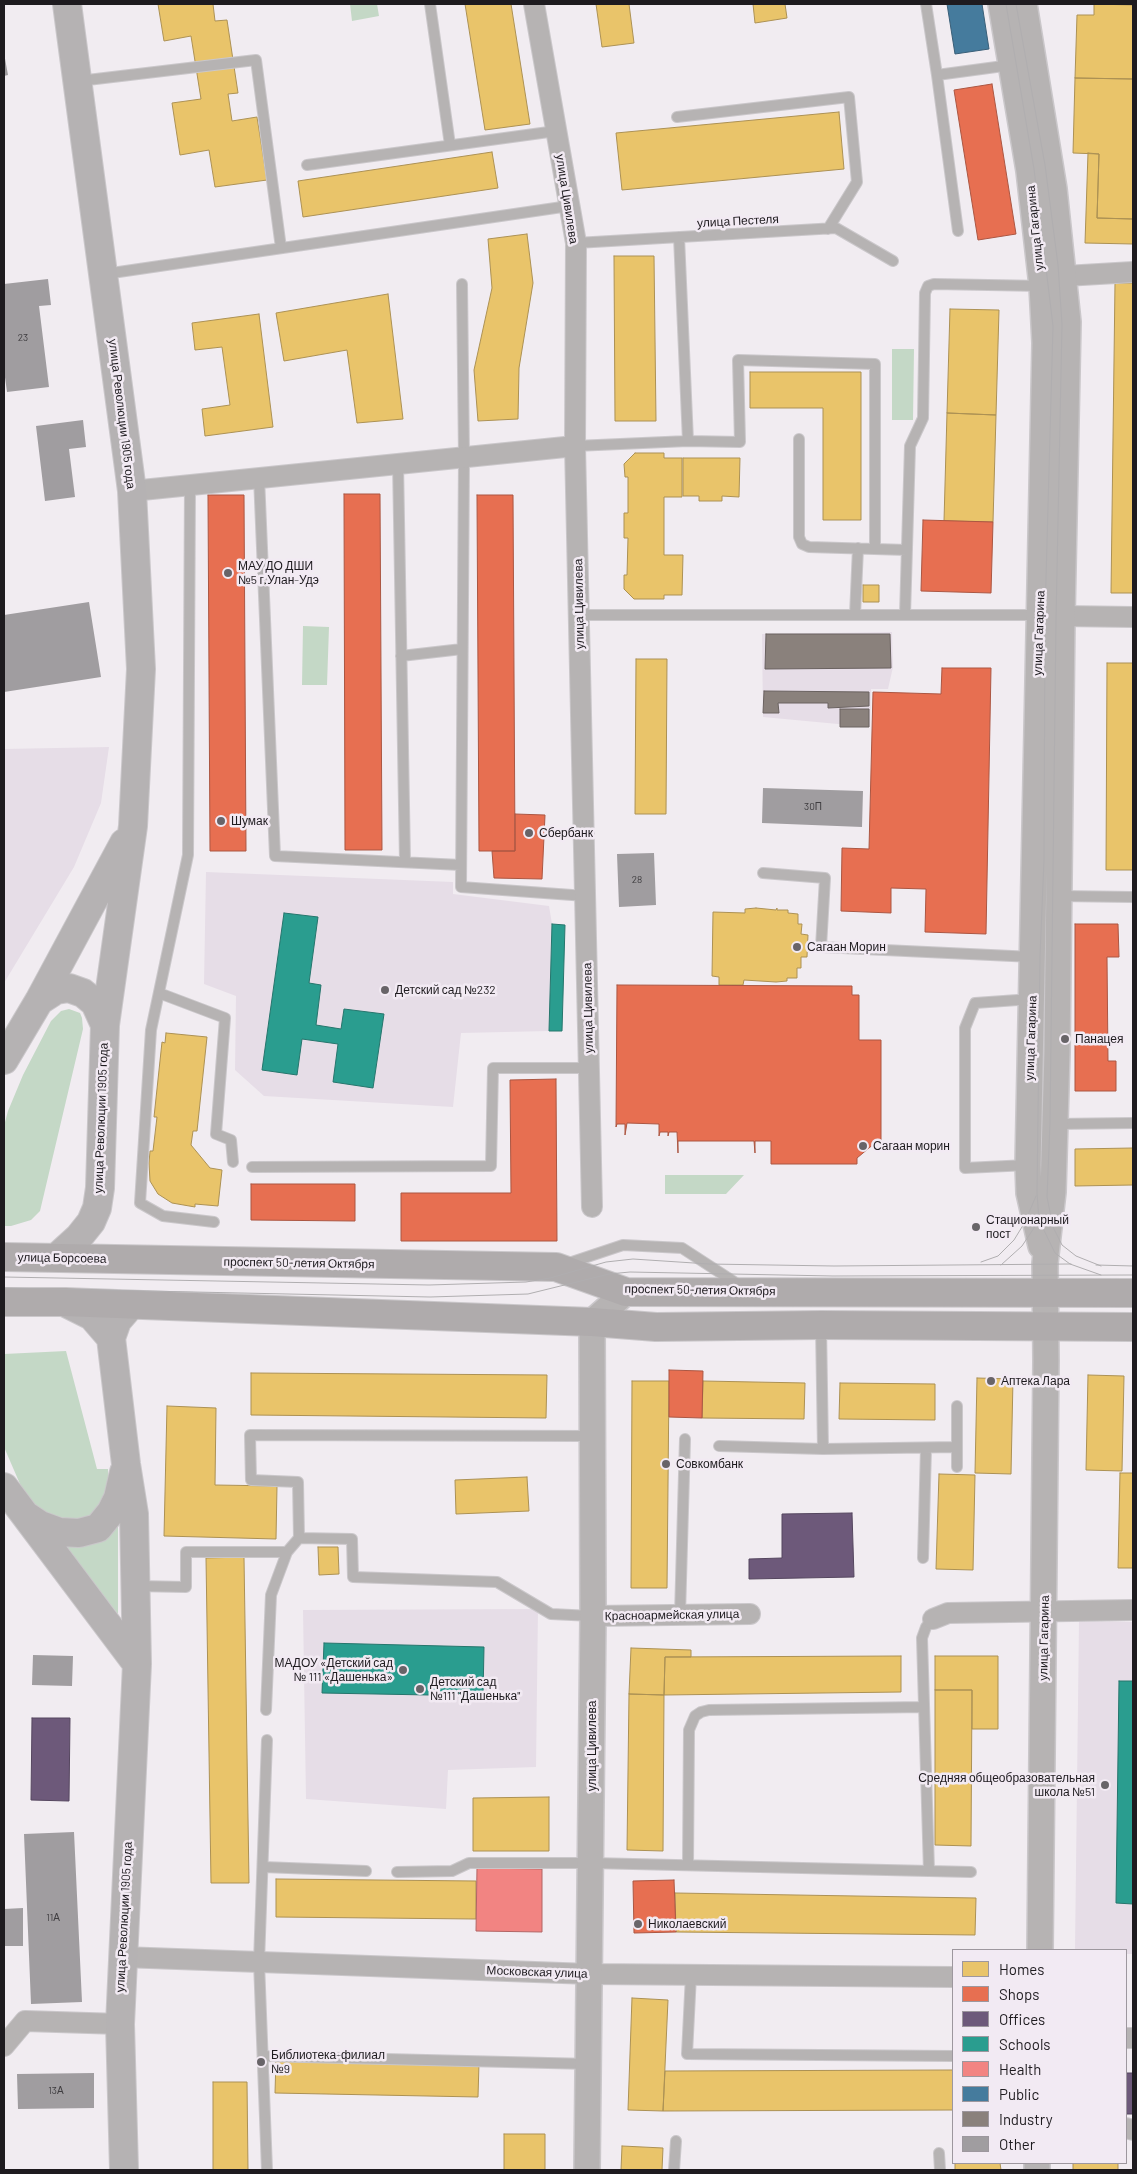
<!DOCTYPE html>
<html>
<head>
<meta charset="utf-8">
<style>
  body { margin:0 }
  #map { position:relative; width:1137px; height:2174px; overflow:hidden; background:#f1ecf1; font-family:Barlow,sans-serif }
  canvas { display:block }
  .frame { position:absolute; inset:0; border:5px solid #1e1b1f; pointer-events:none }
  .legend { position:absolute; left:952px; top:1949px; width:175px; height:215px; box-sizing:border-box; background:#f2eaf3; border:1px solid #9d979e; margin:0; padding:6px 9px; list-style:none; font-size:15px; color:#1e1b1f }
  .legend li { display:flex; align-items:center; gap:10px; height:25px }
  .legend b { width:25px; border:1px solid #9d979e }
</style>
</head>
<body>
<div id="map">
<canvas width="1137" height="2174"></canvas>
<div class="frame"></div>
<ul class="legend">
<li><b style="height:14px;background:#e9c46a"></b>Homes</li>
<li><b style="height:14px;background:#e76f51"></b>Shops</li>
<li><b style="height:14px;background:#6d597a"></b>Offices</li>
<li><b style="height:14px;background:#2a9d8f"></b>Schools</li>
<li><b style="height:14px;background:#f28482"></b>Health</li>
<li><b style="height:14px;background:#457b9d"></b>Public</li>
<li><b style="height:14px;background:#8a817c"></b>Industry</li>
<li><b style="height:14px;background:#a09da0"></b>Other</li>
</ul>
</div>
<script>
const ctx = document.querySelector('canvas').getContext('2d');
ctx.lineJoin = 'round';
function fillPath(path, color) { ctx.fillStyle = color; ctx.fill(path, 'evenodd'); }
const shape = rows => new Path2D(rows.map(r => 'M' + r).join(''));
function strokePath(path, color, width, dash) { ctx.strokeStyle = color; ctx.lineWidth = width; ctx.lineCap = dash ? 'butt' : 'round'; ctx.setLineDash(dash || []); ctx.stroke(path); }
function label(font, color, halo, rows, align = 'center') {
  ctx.font = font + ' Barlow,sans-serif'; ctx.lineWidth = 5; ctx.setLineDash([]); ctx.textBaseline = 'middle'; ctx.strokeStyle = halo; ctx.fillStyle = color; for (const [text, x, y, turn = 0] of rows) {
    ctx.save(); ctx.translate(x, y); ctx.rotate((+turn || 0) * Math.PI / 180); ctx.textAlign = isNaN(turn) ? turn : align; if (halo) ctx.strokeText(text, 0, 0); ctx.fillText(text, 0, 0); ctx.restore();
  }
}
const built = shape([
  [892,632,893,667,888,689,871,689,870,727,763,717,762,634],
  [109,747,101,803,74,867,4,983,4,749],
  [206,872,453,882,453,894,549,906,552,924,549,1031,461,1033,453,1107,264,1096,235,1070,236,996,204,984],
  [538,1609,536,1767,448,1770,446,1809,306,1799,303,1610],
  [1079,1621,1133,1622,1133,1954,1126,1954,1126,1950,1075,1949]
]);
const green = shape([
  [350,4,377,4,379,16,352,21],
  [892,349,914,349,913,420,892,420],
  [303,626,329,627,327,685,302,685],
  [69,1009,80,1013,82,1018,83,1029,40,1211,31,1220,11,1226,4,1226,4,1126,8,1111,23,1075,51,1021,61,1011],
  [665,1175,744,1175,726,1194,665,1194],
  [66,1351,97,1469,108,1469,109,1491,94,1519,78,1524,45,1515,31,1502,20,1484,4,1447,4,1354],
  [118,1526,118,1614,59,1540,104,1538]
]);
const homes = shape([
  [158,4,213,4,215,21,227,20,238,93,228,94,232,121,257,117,267,180,215,187,209,150,180,155,172,103,201,99,191,36,164,41,158,4],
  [465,4,511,4,530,124,485,130,465,4],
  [596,4,629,4,634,43,602,47,596,4],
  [753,4,785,4,787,18,755,23,753,4],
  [1094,4,1133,5,1133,79,1075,78,1077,15,1094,15,1094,4],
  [1075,78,1133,79,1133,219,1097,218,1099,154,1073,153,1075,78],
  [839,112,844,169,622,190,616,133,839,112],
  [492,152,498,188,303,217,298,181,492,152],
  [1088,153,1099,154,1097,218,1133,219,1133,244,1085,243,1088,153],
  [527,234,533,283,519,368,518,419,478,421,474,370,492,288,488,239,527,234],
  [614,256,654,256,656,421,615,421,614,256],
  [1115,283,1133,283,1133,593,1111,593,1115,283],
  [388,294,403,419,357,423,347,350,284,361,276,313,388,294],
  [950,309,999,310,996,415,947,413,950,309],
  [259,314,273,427,205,436,202,409,230,405,222,347,195,350,192,323,259,314],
  [750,372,861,372,861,520,823,520,823,408,750,408,750,372],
  [947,413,996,415,993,522,944,521,947,413],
  [635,453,664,453,664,458,682,458,682,497,664,497,664,555,683,555,682,595,664,595,664,599,634,599,624,589,624,575,627,575,628,538,624,538,624,513,628,513,628,477,625,477,624,464,635,453],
  [683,458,740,458,739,497,722,496,722,501,699,501,699,496,683,496,683,458],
  [863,585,879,585,879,602,863,602,863,585],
  [636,659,667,659,666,814,635,814,636,659],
  [1107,663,1133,663,1133,870,1106,870,1107,663],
  [756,908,776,910,777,908,777,910,788,910,788,913,798,914,798,924,802,924,801,934,808,935,807,957,801,957,801,968,797,968,797,978,787,978,787,981,776,982,744,980,743,985,719,985,719,977,712,976,713,912,745,913,745,909,756,908],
  [166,1033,207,1037,197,1131,193,1131,191,1145,210,1168,222,1170,218,1206,195,1204,195,1207,172,1203,158,1194,150,1181,149,1163,150,1151,153,1151,157,1117,154,1117,162,1042,165,1043,166,1033],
  [1133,1148,1133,1185,1075,1186,1075,1149,1133,1148],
  [251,1373,547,1375,546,1418,251,1415,251,1373],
  [1088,1375,1124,1376,1122,1471,1086,1470,1088,1375],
  [977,1378,1013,1379,1011,1474,975,1473,977,1378],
  [632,1381,669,1381,667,1588,631,1588,632,1381],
  [703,1381,805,1383,804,1419,702,1418,703,1381],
  [840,1383,935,1384,935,1420,839,1419,840,1383],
  [167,1406,216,1408,215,1485,277,1486,276,1539,164,1536,167,1406],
  [1120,1473,1133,1473,1133,1568,1118,1568,1120,1473],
  [939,1474,975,1475,973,1570,936,1569,939,1474],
  [527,1477,529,1511,456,1514,455,1480,527,1477],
  [318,1547,338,1547,339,1574,319,1575,318,1547],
  [244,1557,249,1883,211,1883,206,1558,244,1557],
  [631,1648,691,1650,691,1657,665,1657,664,1695,629,1694,631,1648],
  [901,1656,901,1692,664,1695,665,1657,901,1656],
  [935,1656,998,1656,998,1729,972,1729,972,1690,935,1690,935,1656],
  [935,1690,972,1690,971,1846,935,1845,935,1690],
  [629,1694,664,1695,663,1851,627,1850,629,1694],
  [549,1797,549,1851,473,1851,473,1798,549,1797],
  [276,1879,476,1881,476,1919,276,1917,276,1879],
  [675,1893,976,1898,975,1935,676,1932,675,1893],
  [632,1998,668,2000,663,2111,628,2110,632,1998],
  [276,2059,479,2063,478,2097,275,2093,276,2059],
  [953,2070,953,2110,663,2111,665,2071,953,2070],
  [213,2082,247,2082,248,2170,213,2170,213,2082],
  [504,2134,545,2134,545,2170,504,2170,504,2134],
  [622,2146,663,2148,662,2170,621,2170,622,2146],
  [955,2163,1000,2163,1001,2170,955,2170,955,2163],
  [1073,2163,1118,2163,1118,2170,1073,2170,1073,2163]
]);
const shops = shape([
  [992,84,1016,234,978,240,954,90,992,84],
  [344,494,380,494,382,850,345,850,344,494],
  [208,495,244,495,246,851,210,851,208,495],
  [477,495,513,495,515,851,479,851,477,495],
  [923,520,993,522,991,593,921,591,923,520],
  [942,668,991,668,986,934,925,932,926,889,891,888,891,913,841,911,842,848,869,849,873,692,941,694,942,668],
  [515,814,545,815,542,879,494,878,492,851,515,851,515,814],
  [1075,924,1118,924,1119,957,1107,957,1108,1061,1116,1061,1116,1091,1075,1091,1075,924],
  [617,985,852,986,852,995,859,995,859,1040,881,1040,881,1143,875,1143,857,1158,857,1164,771,1164,771,1141,755,1141,755,1153,754,1141,678,1141,678,1153,677,1132,669,1132,668,1136,668,1132,660,1132,659,1136,659,1124,627,1123,625,1135,625,1124,617,1124,616,1127,617,985],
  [556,1079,557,1241,401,1241,401,1193,511,1193,510,1080,556,1079],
  [251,1184,355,1184,355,1221,251,1220,251,1184],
  [669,1370,703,1371,702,1418,669,1417,669,1370],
  [674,1880,676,1932,634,1933,633,1881,674,1880]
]);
const offices = shape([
  [852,1513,854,1577,749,1579,749,1559,782,1558,782,1514,852,1513],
  [32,1718,70,1718,69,1801,31,1800,32,1718],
  [1126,2073,1133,2073,1133,2114,1126,2114,1126,2073]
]);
const schools = shape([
  [284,913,318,917,309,983,321,985,316,1025,341,1029,344,1009,384,1014,373,1088,333,1082,338,1044,302,1039,297,1075,262,1070,284,913],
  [552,924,565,925,562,1031,549,1031,552,924],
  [324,1643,484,1647,483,1696,322,1693,324,1643],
  [1119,1681,1133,1681,1133,1904,1116,1903,1119,1681]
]);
const health = shape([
  [477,1868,542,1869,542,1932,476,1931,477,1868]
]);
const public = shape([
  [947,4,982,4,989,49,955,54,947,4]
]);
const industry = shape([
  [766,634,890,634,891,668,765,669,766,634],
  [764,691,869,692,869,706,828,708,828,703,778,703,779,713,763,713,764,691],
  [840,709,869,709,869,727,840,727,840,709]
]);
const building = shape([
  [4,53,8,75,4,76],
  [48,279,51,305,39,306,49,387,7,392,4,370,4,284],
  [83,420,86,447,69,449,75,497,45,501,36,426],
  [89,602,101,677,4,692,4,615],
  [763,788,863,791,862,827,762,823],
  [654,853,656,905,619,907,617,854],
  [33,1655,73,1656,72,1686,32,1685],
  [74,1832,82,2002,31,2004,24,1834],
  [23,1908,23,1946,4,1946,4,1909],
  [94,2073,94,2108,18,2109,17,2074]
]);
const service = shape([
  [430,4,450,145],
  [926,4,937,75],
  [79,81,256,60,281,248],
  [677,117,849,97,857,182,828,229],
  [307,165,556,131],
  [958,231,937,75,1011,65],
  [679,237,688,441],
  [576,243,836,228,893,261],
  [105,274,569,206],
  [462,284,464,457,461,887,586,896],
  [799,439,799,537,802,544,809,547,907,550],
  [575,446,688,441,740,442,738,360,875,364,875,549],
  [398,463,405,862],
  [259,477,275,856,461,865],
  [190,484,188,855,151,1030,140,1203,163,1216,214,1222],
  [579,615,1041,615],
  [855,615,858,548],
  [905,615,910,446,923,418,925,293,928,286,934,284,1042,286],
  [401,656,462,649],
  [763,873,825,878,821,947,1033,957],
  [1059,896,1133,897],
  [159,993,225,1018,216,1134,231,1140,233,1162],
  [1055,1124,1133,1123],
  [1028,1165,965,1168,965,1028,975,1003,1032,999],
  [252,1167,491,1166,493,1068,589,1068],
  [566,1264,623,1245,682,1248,739,1285],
  [821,1326,823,1449],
  [719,1446,823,1449,957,1447],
  [957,1467,957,1406],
  [299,1538,352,1539,353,1577,497,1582,551,1614,592,1616],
  [287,1552,299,1538,298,1482,251,1480,250,1435,592,1436],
  [923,1558,926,1448],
  [136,1586,186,1587,186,1552,287,1552,271,1595,266,1710],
  [680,1615,685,1439],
  [688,1865,689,1730,695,1716,701,1712,709,1710,924,1707],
  [263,1867,366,1871],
  [929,1871,922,1638,926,1627,933,1619],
  [397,1872,452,1871,469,1863,591,1863,971,1872],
  [691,1975,687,2054,953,2056],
  [263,2056,589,2064],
  [939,2153,940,2170],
  [267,2170,259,1962,267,1740],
  [674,2170,676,2141]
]);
const minor = shape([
  [534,4,576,243,575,446,592,1207],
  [1065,276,1133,272],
  [132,491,575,446],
  [1062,616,1133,617],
  [593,1616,750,1614],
  [933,1619,948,1613,1133,1610],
  [122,1957,590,1974,953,1977],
  [1126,2038,1133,2038],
  [4,2046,25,2021,120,2024],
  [1126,2128,1133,2130]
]);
const tertiary = shape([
  [1001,4,1029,171,1042,286,1045,343,1028,1165,1029,1193,1041,1246],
  [1024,4,1054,189,1068,322,1062,616,1057,1052,1053,1192,1045,1263,1046,1361,1040,1950],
  [587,2170,593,1616,592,1322,626,1292],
  [1037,2170,1037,2163]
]);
const secondary = shape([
  [39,1001,56,990,69,988,83,993,95,1003,105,1025],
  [4,1060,39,1001,124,843],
  [57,1257,79,1237,91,1222,97,1208,100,1188,105,1025,133,826,141,669,132,491,67,4],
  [64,1302,92,1316,111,1338],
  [4,1487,137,1664],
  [28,1517,40,1525,59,1532,79,1533,98,1528,111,1512,118,1498,124,1472],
  [124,2170,120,2024,137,1664,134,1514,126,1464,111,1338,117,1321,130,1306]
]);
const primary = shape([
  [4,1257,556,1267,626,1292,1133,1293],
  [4,1302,64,1302,592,1322,656,1327,821,1325,1133,1327]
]);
const tram = shape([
  [1006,4,1034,169,1053,326,1045,615,1044,860,1040,956,1037,1193,1039,1220,1055,1253,1070,1264,1101,1275],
  [1016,4,1045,165,1058,265,1062,324,1056,620,1050,1123,1047,1197,1053,1227,1062,1245,1076,1256,1101,1266],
  [981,1262,998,1256,1014,1240,1025,1222,1036,1196],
  [1001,1265,1022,1246,1042,1216],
  [1096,1265,1133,1266],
  [4,1277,429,1285,526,1282,550,1278,606,1262,633,1259,709,1264,834,1266,1071,1264],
  [4,1288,430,1297,528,1294,609,1274,630,1272,833,1276,1133,1275]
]);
const markers = [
  [228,573,5,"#686468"],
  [221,821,5,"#686468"],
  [529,833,5,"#686468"],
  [797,947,5,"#686468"],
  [385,990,5,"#686468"],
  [1065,1039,5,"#686468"],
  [863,1146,5,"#686468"],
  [976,1227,5,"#686468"],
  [991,1381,5,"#686468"],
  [666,1464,5,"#686468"],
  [403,1670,5,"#686468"],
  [420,1689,5,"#686468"],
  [1105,1785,5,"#686468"],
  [638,1924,5,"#686468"],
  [261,2062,5,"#686468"]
];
const numberNames = [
  ["23",23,338],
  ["30П",813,807],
  ["28",637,880],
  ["11А",53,1918],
  ["13А",56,2091]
];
const streetNames = [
  ["улица Цивилева",567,199,81],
  ["улица Пестеля",738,221,-3],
  ["улица Гагарина",1035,228,-96],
  ["улица Революции 1905 года",122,414,83],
  ["улица Цивилева",579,604,-91],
  ["улица Гагарина",1039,633,-88],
  ["улица Цивилева",588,1008,-91],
  ["улица Гагарина",1031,1038,-88],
  ["улица Революции 1905 года",101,1118,-88],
  ["улица Борсоева",62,1258,1],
  ["проспект 50-летия Октября",299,1263,1],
  ["проспект 50-летия Октября",700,1290,1],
  ["Красноармейская улица",672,1615,-1],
  ["улица Гагарина",1044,1638,-89],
  ["улица Цивилева",592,1746,-90],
  ["улица Революции 1905 года",124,1917,-87],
  ["Московская улица",537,1972,2]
];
const poiNames = [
  ["МАУ ДО ДШИ",238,566],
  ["№5 г.Улан-Удэ",238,580],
  ["Шумак",231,821],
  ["Сбербанк",539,833],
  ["Сагаан Морин",807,947],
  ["Детский сад №232",395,990],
  ["Панацея",1075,1039],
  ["Сагаан морин",873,1146],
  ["Стационарный",986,1220],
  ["пост",986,1234],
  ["Аптека Лара",1001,1381],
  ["Совкомбанк",676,1464],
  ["МАДОУ «Детский сад",393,1663,"right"],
  ["№ 111 «Дашенька»",393,1677,"right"],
  ["Детский сад",430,1682],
  ["№111 \"Дашенька\"",430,1696],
  ["Средняя общеобразовательная",1095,1778,"right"],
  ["школа №51",1095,1792,"right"],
  ["Николаевский",648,1924],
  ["Библиотека-филиал",271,2055],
  ["№9",271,2069]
];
fillPath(built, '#e6dde7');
fillPath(green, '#c4d8c6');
fillPath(homes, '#e9c46a');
strokePath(homes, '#ac9154', 1);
fillPath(shops, '#e76f51');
strokePath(shops, '#ab5642', 1);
fillPath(offices, '#6d597a');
strokePath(offices, '#55465f', 1);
fillPath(schools, '#2a9d8f');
strokePath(schools, '#26766d', 1);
fillPath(health, '#f28482');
strokePath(health, '#b26464', 1);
fillPath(public, '#457b9d');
strokePath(public, '#395e77', 1);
fillPath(industry, '#8a817c');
strokePath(industry, '#6a6260', 1);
fillPath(building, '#a09da0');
strokePath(service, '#cac7ca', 12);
strokePath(minor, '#cac7ca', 22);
strokePath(tertiary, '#cac7ca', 28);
strokePath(secondary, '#cac7ca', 30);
strokePath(primary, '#cac7ca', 30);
strokePath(service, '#b6b3b3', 10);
strokePath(minor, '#b6b3b3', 20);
strokePath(tertiary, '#b6b3b3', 25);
strokePath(secondary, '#b5b2b3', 28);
strokePath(primary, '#afabac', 28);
strokePath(tram, '#b0aeb0', 1);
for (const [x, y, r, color] of markers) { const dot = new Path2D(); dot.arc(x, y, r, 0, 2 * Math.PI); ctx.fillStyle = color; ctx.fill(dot); strokePath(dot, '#f2eaf3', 2); }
label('10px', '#3e3c3f', null, numberNames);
label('12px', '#1e1b1f', '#f2eaf3', streetNames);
label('12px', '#1e1b1f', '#f2eaf3', poiNames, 'left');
</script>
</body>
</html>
